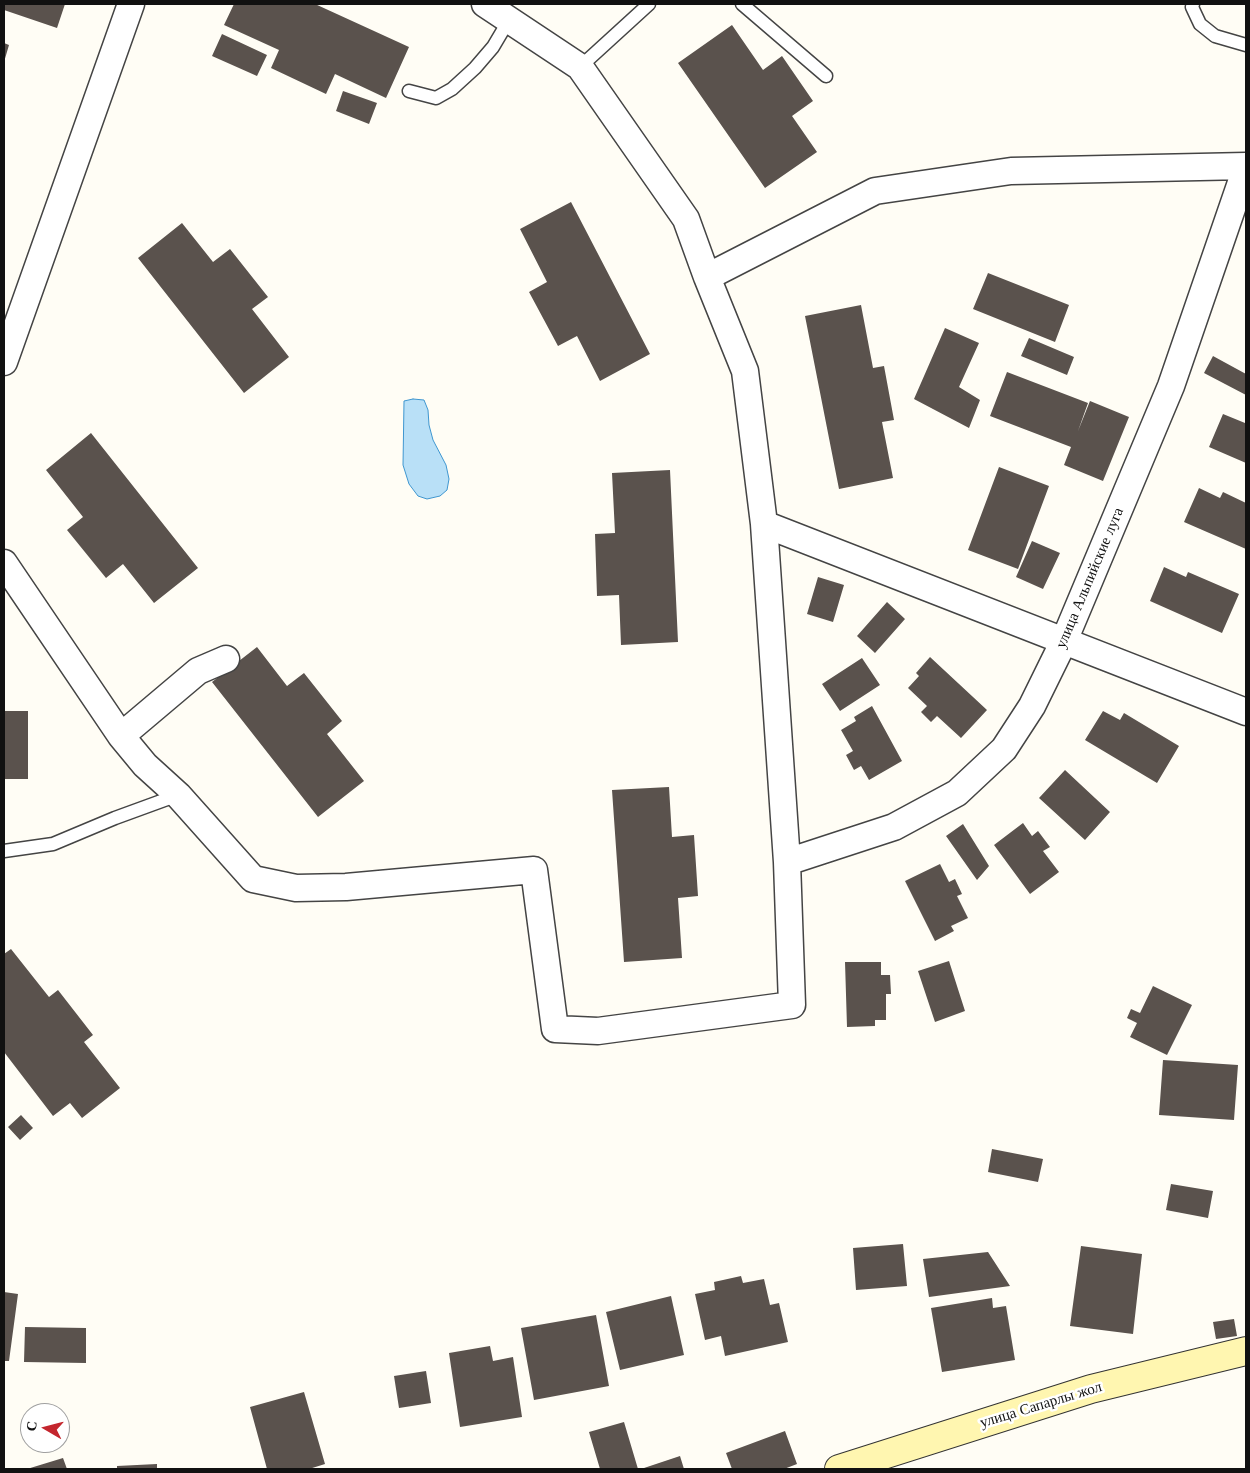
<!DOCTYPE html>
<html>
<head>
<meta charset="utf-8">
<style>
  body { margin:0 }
  #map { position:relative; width:1250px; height:1473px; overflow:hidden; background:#fffdf5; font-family:"Libre Baskerville",serif }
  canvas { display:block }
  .frame { position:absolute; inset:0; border:5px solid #111; pointer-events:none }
  .north { position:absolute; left:20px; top:1403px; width:50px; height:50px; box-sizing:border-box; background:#fff; border:1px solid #a0a0a0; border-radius:50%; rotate:278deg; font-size:14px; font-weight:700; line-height:20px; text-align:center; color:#111 }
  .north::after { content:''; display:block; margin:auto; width:18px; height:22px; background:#c4262e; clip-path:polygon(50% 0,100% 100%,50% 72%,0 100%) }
</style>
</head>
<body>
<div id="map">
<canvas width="1250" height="1473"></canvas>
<div class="frame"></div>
<div class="north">С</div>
</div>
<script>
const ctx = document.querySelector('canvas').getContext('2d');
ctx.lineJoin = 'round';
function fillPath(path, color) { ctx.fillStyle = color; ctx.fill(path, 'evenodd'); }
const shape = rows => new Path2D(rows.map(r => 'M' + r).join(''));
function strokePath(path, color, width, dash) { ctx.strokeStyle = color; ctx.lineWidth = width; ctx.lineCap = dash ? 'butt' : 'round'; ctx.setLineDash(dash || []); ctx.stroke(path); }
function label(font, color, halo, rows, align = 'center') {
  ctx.font = font + ' "Libre Baskerville",serif'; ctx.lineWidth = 5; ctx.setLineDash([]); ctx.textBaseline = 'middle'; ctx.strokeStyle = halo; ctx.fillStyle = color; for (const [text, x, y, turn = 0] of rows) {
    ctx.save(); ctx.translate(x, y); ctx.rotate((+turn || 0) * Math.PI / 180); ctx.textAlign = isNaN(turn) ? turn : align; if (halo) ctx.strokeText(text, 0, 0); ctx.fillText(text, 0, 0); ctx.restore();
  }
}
const water = shape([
  [413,399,424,400,428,410,429,425,433,440,446,465,449,479,447,490,440,496,427,499,418,496,409,484,403,465,404,401,413,399]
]);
const building = shape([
  [4,4,65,4,57,28,4,10],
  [234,4,315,4,409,47,386,98,335,74,326,94,271,68,279,50,224,25],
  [732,25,763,70,782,56,813,101,792,116,817,152,765,188,678,63],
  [222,34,267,55,257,76,212,56],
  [4,43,9,45,4,62],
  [343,91,377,103,369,124,336,111],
  [571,202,650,354,600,381,577,336,558,346,529,292,547,282,520,229],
  [182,223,213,262,230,249,268,297,252,309,289,357,244,393,138,258],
  [988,273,1069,305,1055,342,973,309],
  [861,305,873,368,884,366,894,420,882,422,893,478,839,489,805,316],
  [945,328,979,343,959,387,980,400,969,428,914,399],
  [1029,338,1074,357,1067,375,1021,356],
  [1213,356,1246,374,1246,395,1204,373],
  [1007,372,1088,403,1078,431,1090,401,1129,417,1103,481,1064,465,1071,447,990,416],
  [1223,414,1245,423,1246,419,1246,463,1209,447],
  [91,433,198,568,154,603,123,564,106,578,67,530,83,517,46,470],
  [999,467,1049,486,1018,569,968,550],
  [670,470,678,642,621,645,619,595,597,596,595,534,615,533,612,473],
  [1199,488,1220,498,1223,492,1246,503,1246,549,1184,522],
  [1032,541,1060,553,1043,589,1016,577],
  [1164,567,1186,577,1188,572,1239,594,1222,633,1150,601],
  [818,577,844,585,833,622,807,614],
  [887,602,905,619,875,653,857,636],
  [257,647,287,686,304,673,342,721,327,734,364,781,318,817,212,682],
  [930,657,987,710,961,738,937,716,931,722,921,712,927,706,908,688,919,676,916,673],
  [862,658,880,685,840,711,822,684],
  [872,706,902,761,869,780,861,766,854,770,846,755,853,751,841,730,856,721,854,717],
  [4,711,28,711,28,779,4,779],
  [1103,711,1120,720,1124,713,1179,746,1157,783,1085,740],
  [1065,770,1110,812,1085,840,1039,798],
  [669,787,672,837,694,835,698,896,678,898,682,958,624,962,612,790],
  [1023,823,1032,836,1038,831,1050,847,1043,851,1059,872,1030,894,994,845],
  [963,824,989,866,977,880,946,836],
  [940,864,949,882,955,879,962,894,957,896,968,918,951,926,954,931,935,941,905,881],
  [11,949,49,997,58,990,93,1035,84,1042,120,1088,82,1118,70,1103,53,1116,4,1052,4,954],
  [949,961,965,1011,935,1022,918,971],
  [845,962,881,962,881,975,890,975,891,994,886,994,886,1020,875,1020,875,1026,847,1027],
  [1153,986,1192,1005,1167,1055,1130,1037,1137,1023,1127,1018,1131,1009,1140,1013],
  [1163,1060,1238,1065,1234,1120,1159,1115],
  [21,1115,33,1128,20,1140,8,1127],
  [992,1149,1043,1159,1038,1182,988,1172],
  [1171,1184,1213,1191,1208,1218,1166,1210],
  [903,1244,907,1286,856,1290,853,1248],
  [1081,1246,1142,1254,1133,1334,1070,1326],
  [988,1252,1010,1286,929,1297,923,1259],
  [741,1276,743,1283,764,1279,770,1305,779,1303,788,1342,725,1356,721,1336,705,1340,695,1294,715,1290,714,1282],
  [4,1292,18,1294,9,1361,4,1361],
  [671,1296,684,1355,620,1370,606,1312],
  [992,1298,993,1308,1006,1306,1015,1360,942,1372,931,1308],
  [596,1315,609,1386,534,1400,521,1328],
  [1234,1319,1237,1336,1216,1339,1213,1322],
  [25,1327,86,1328,86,1363,24,1362],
  [490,1346,493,1361,513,1357,522,1417,460,1427,449,1353],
  [426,1371,431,1403,399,1408,394,1376],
  [304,1392,325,1464,309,1469,267,1469,250,1407],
  [624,1422,638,1469,600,1469,589,1432],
  [785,1431,797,1464,784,1469,732,1469,726,1453],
  [680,1456,684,1469,641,1469],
  [63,1458,67,1469,27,1469],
  [157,1464,157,1469,117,1469,117,1466]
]);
const lane = shape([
  [742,4,826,76],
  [1193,4,1192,7,1200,24,1215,36,1246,45],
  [580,67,649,4],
  [409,91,436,98,452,89,475,68,493,47,509,20],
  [4,851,53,844,115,818,178,795]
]);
const street = shape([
  [707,277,875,191,1011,171,1246,166],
  [4,362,131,4],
  [764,524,1246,712],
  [4,563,121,736],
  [226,659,198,671,121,736,145,765,178,795,253,879,296,888,346,887,534,870,555,1029,598,1031,792,1005,787,862,764,524,745,371,707,277,686,219,580,67,485,4],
  [787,862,894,827,957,793,1004,749,1032,706,1064,641,1171,386,1246,168]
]);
const secondary = shape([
  [839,1469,1091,1389,1246,1351]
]);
const streetNames = [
  ["улица Альпийские луга",1090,578,-67],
  ["улица Сапарлы жол",1041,1405,-17]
];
fillPath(water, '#b9e0f7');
strokePath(water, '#3f96cf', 1);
fillPath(building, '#5a524d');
strokePath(lane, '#444', 15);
strokePath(street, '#444', 29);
strokePath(secondary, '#333', 30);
strokePath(lane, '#fff', 12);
strokePath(street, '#fff', 26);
strokePath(secondary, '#fff6b0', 28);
label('15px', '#111', '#fff', streetNames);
</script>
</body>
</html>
